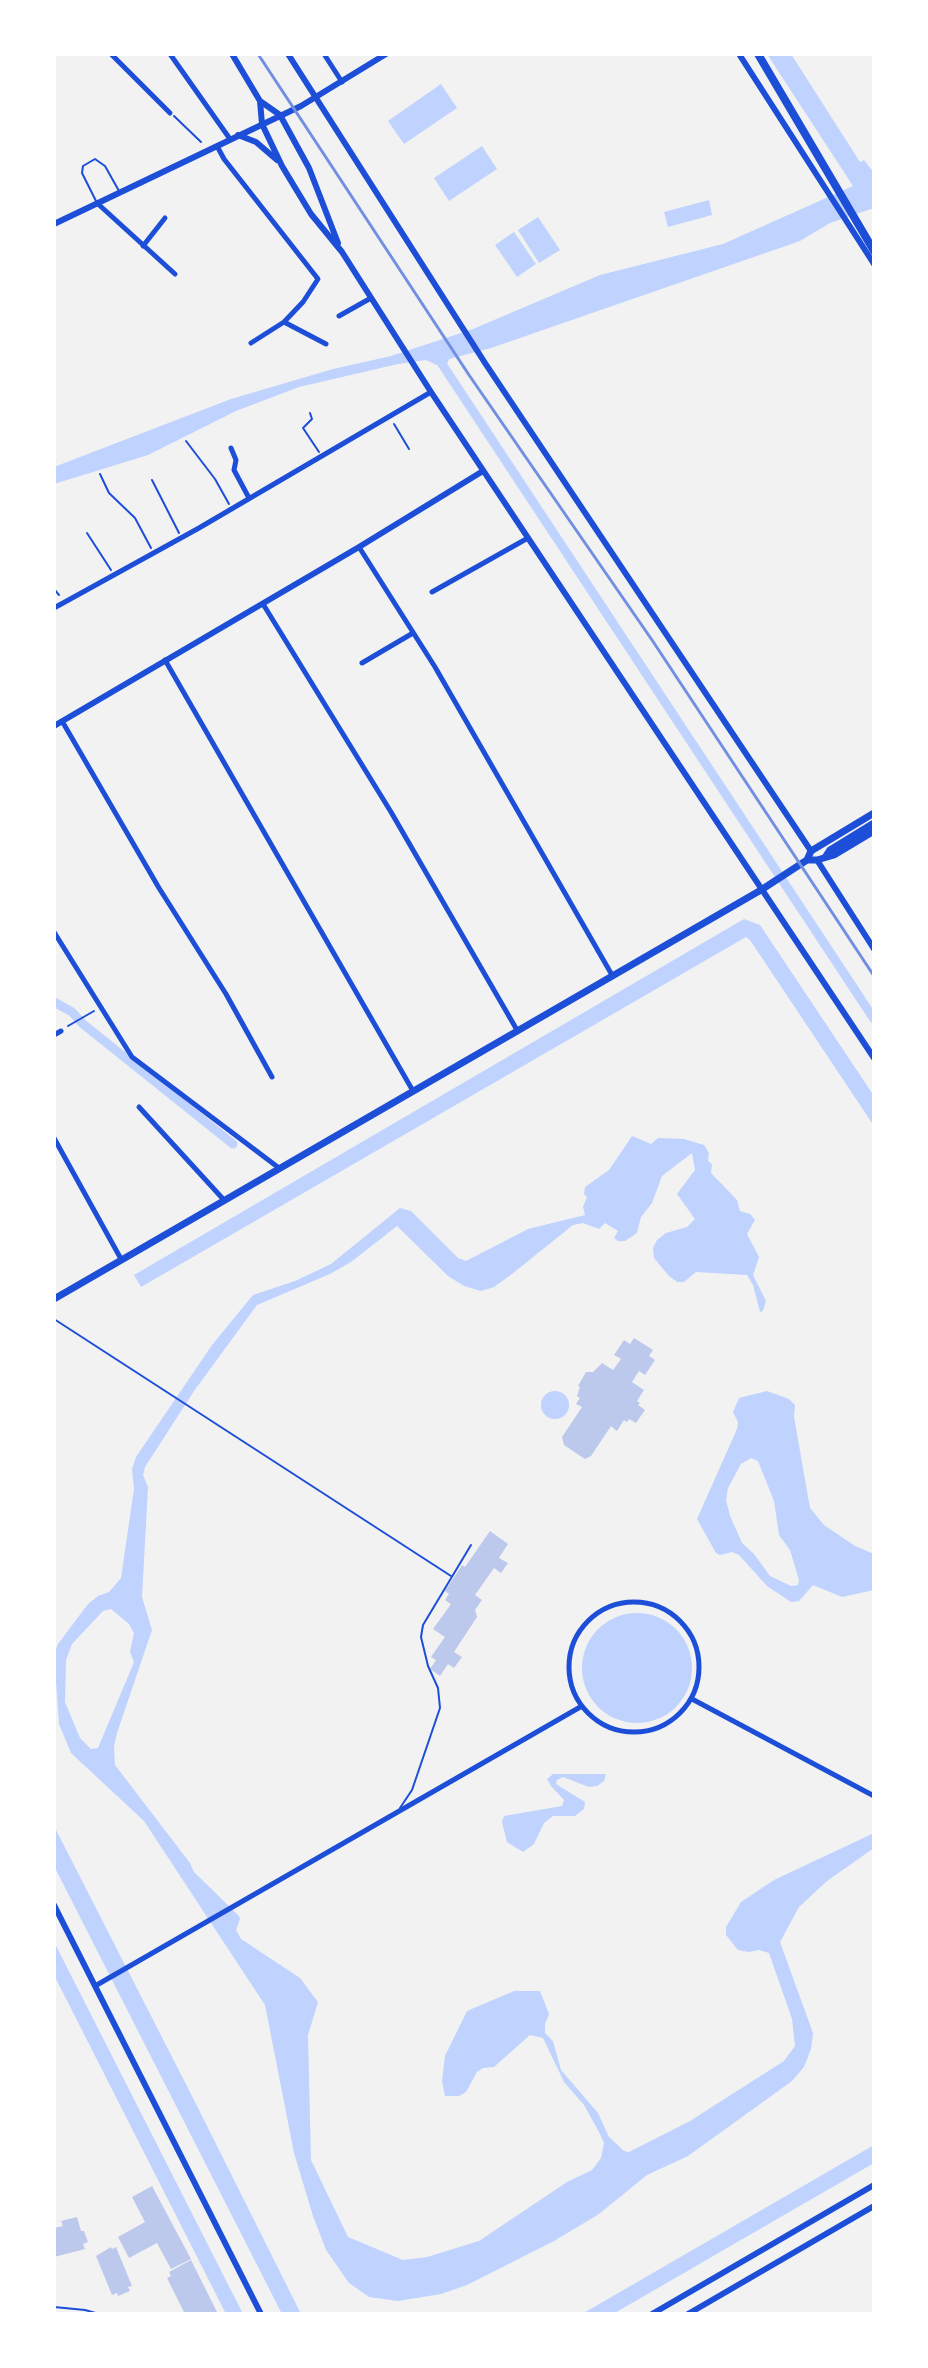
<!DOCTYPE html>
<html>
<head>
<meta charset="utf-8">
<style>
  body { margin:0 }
  #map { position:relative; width:928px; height:2368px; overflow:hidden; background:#f2f2f2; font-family:"IBM Plex Sans",sans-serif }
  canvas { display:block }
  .frame { position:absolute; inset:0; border:56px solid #fff; pointer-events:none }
</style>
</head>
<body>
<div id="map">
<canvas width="928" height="2368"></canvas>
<div class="frame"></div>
</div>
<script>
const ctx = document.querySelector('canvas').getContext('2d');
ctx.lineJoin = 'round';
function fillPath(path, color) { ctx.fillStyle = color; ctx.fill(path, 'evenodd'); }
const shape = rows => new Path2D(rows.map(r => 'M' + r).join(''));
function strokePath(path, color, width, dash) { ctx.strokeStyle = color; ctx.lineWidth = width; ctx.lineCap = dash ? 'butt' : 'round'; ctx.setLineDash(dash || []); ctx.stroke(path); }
const water = shape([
  [767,54,791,54,860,162,864,160,874,173,874,208,830,223,800,241,491,348,449,359,446,366,439,366,426,360,398,364,299,387,236,411,148,455,54,484,54,467,231,399,333,369,391,356,473,329,600,275,723,244,853,186],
  [441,84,457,108,404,144,388,121],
  [482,146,497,169,449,201,434,178],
  [709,200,712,215,668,227,664,212],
  [538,217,560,250,539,263,518,230],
  [514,232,536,264,517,277,495,245],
  [744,919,760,925,874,1096,874,1126,750,940,746,937,141,1287,134,1275],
  [632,1136,651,1144,658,1138,684,1139,704,1145,709,1153,708,1161,712,1164,711,1173,737,1200,740,1211,750,1214,755,1220,747,1234,759,1257,753,1275,766,1301,763,1311,760,1312,753,1285,747,1275,696,1272,684,1282,677,1282,669,1276,654,1258,653,1248,657,1240,666,1233,687,1227,695,1219,677,1194,695,1170,692,1153,662,1176,652,1203,641,1217,637,1233,625,1241,618,1241,614,1238,618,1231,605,1223,599,1229,583,1223,573,1225,512,1274,494,1287,481,1291,464,1286,448,1276,397,1226,351,1262,330,1274,257,1305,194,1391,145,1467,143,1475,148,1487,142,1597,152,1630,117,1733,114,1747,115,1765,190,1863,194,1872,239,1916,240,1919,236,1930,241,1939,300,1978,318,2002,308,2035,311,2160,348,2237,403,2260,427,2257,479,2241,567,2182,592,2170,601,2158,604,2143,599,2132,584,2105,564,2082,543,2038,530,2035,494,2067,483,2068,477,2072,466,2092,459,2096,445,2096,442,2081,445,2056,467,2011,514,1991,540,1991,549,2014,545,2024,545,2033,553,2041,561,2070,598,2113,609,2137,624,2151,629,2152,690,2121,784,2061,795,2046,792,2019,769,1953,759,1950,749,1952,738,1950,726,1935,726,1927,741,1902,774,1880,874,1833,874,1848,827,1881,799,1907,780,1942,813,2033,811,2049,804,2067,792,2081,688,2156,647,2175,599,2214,554,2241,467,2285,441,2294,398,2301,369,2297,349,2283,326,2250,313,2216,294,2153,265,2005,144,1821,71,1753,59,1724,54,1654,58,1644,88,1604,98,1596,109,1592,121,1578,134,1489,132,1469,136,1457,212,1345,253,1295,295,1281,331,1264,400,1208,411,1211,458,1258,466,1261,528,1229,585,1215,583,1207,587,1197,584,1194,585,1187,609,1170],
  [111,1609,129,1624,134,1633,130,1652,134,1662,98,1748,91,1749,80,1738,65,1702,66,1660,72,1644,103,1611],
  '541 1405a14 14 0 1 1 28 0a14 14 0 1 1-28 0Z',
  [767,1391,789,1399,795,1405,794,1417,810,1508,824,1525,855,1546,874,1554,874,1590,842,1597,813,1585,799,1601,791,1602,767,1586,739,1555,732,1552,720,1555,716,1553,697,1519,737,1429,738,1422,733,1412,739,1398],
  [751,1458,758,1461,774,1501,779,1535,790,1550,799,1580,798,1585,791,1586,770,1576,754,1554,742,1543,730,1516,726,1500,728,1488,741,1464],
  '582 1668a55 55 0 1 1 110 0a55 55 0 1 1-110 0Z',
  [553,1774,606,1774,604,1781,597,1786,589,1787,563,1777,557,1780,556,1784,585,1802,584,1809,575,1816,553,1816,544,1823,534,1844,523,1852,507,1842,502,1822,504,1816,562,1806,564,1800,551,1786,547,1779],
  [54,1826,194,2100,301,2314,282,2314,54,1866],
  [54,1942,78,1989,243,2314,226,2314,54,1975],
  [874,2145,874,2163,613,2314,582,2314]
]);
const canal = shape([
  [438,358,874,1019],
  [54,1002,72,1012,83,1024,233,1144]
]);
const building = shape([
  [634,1338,653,1350,649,1356,655,1360,645,1375,639,1371,632,1382,644,1390,637,1401,640,1403,638,1405,645,1410,636,1423,629,1419,627,1422,624,1420,617,1431,611,1426,591,1456,585,1459,564,1445,562,1437,582,1407,576,1404,580,1398,577,1396,580,1387,578,1386,586,1372,593,1372,602,1363,613,1370,621,1359,614,1355,624,1340,630,1344],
  [490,1531,508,1544,499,1558,508,1563,501,1573,494,1568,475,1595,482,1600,475,1610,477,1617,454,1652,462,1657,454,1668,448,1664,440,1676,430,1669,436,1660,431,1657,445,1637,433,1629,451,1604,445,1600,449,1594,445,1591,462,1565,465,1567],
  [152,2186,191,2259,171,2269,157,2243,129,2258,118,2237,145,2222,132,2197],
  [77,2217,81,2231,84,2231,88,2242,83,2244,85,2249,54,2257,54,2228,63,2226,61,2221],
  [111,2247,112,2249,116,2247,132,2286,128,2287,130,2291,118,2296,117,2293,112,2295,96,2256],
  [191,2260,218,2314,185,2314,167,2278,171,2276,169,2272]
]);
const path = shape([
  [174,116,201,142],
  [310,413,312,419,303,428,319,452],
  [394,424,409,449],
  [186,441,215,479,229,504],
  [100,474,109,493,135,518,151,548],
  [152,480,179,533],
  [87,533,111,570],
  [54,589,59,595],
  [68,1026,94,1011]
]);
const service = shape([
  [96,201,82,173,83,166,95,159,105,166,119,191],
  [54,1319,451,1576],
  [400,1808,412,1790,440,1708,438,1688,428,1666,421,1637,423,1625,471,1545],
  [54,2307,85,2310,99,2314]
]);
const minor = shape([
  [111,54,170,113],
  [170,54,230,139],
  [324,54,342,82],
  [217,146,224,159,318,279,303,302,284,322,251,343],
  [97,203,175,274],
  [143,246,165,218],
  [339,316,371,298],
  [284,322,326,344],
  [231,448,236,460,234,470,249,498],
  [359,547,435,667,612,975],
  [432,592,528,538],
  [263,604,391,812,517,1030],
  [54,608,199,528,431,392],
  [165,660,413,1091],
  [362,663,413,633],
  [62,721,159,888,226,994,272,1077],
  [54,932,132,1057,279,1168],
  [54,1035,61,1031],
  [139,1107,224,1200],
  [54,1138,121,1259],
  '569 1667a65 65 0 1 1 130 0a65 65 0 1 1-130 0Z',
  [692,1699,874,1796],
  [95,1986,582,1706]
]);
const tertiary = shape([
  [232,54,260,101,280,115,309,168,338,243],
  [288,54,485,363,811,851],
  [260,101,262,124,282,166,311,214,342,252,431,392,874,1058],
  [238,135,256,142,277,160],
  [54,726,359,547,483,471],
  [817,860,874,949]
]);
const secondary = shape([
  [739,54,874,264],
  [54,224,301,106,386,54],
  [54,1905,261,2314],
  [652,2314,874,2185],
  [688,2314,874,2206]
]);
const primary = shape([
  [826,856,830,850,874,823],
  [807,860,817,860,834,855,874,831],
  [54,1299,761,890,807,860,811,851,874,813]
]);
const motorway = shape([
  [758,54,874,251]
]);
const rail = shape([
  [258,54,469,375,652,640,874,976]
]);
fillPath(water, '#bfd3fe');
strokePath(canal, '#bfd3fe', 9);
fillPath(building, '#bdc9ec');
strokePath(path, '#1d4ed8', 2);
strokePath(service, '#1d4ed8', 2);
strokePath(minor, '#1d4ed8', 5);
strokePath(tertiary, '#1d4ed8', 6);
strokePath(secondary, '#1d4ed8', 6);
strokePath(primary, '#1d4ed8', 7);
strokePath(motorway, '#1d4ed8', 8);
strokePath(rail, '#7290e2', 3);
</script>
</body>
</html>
